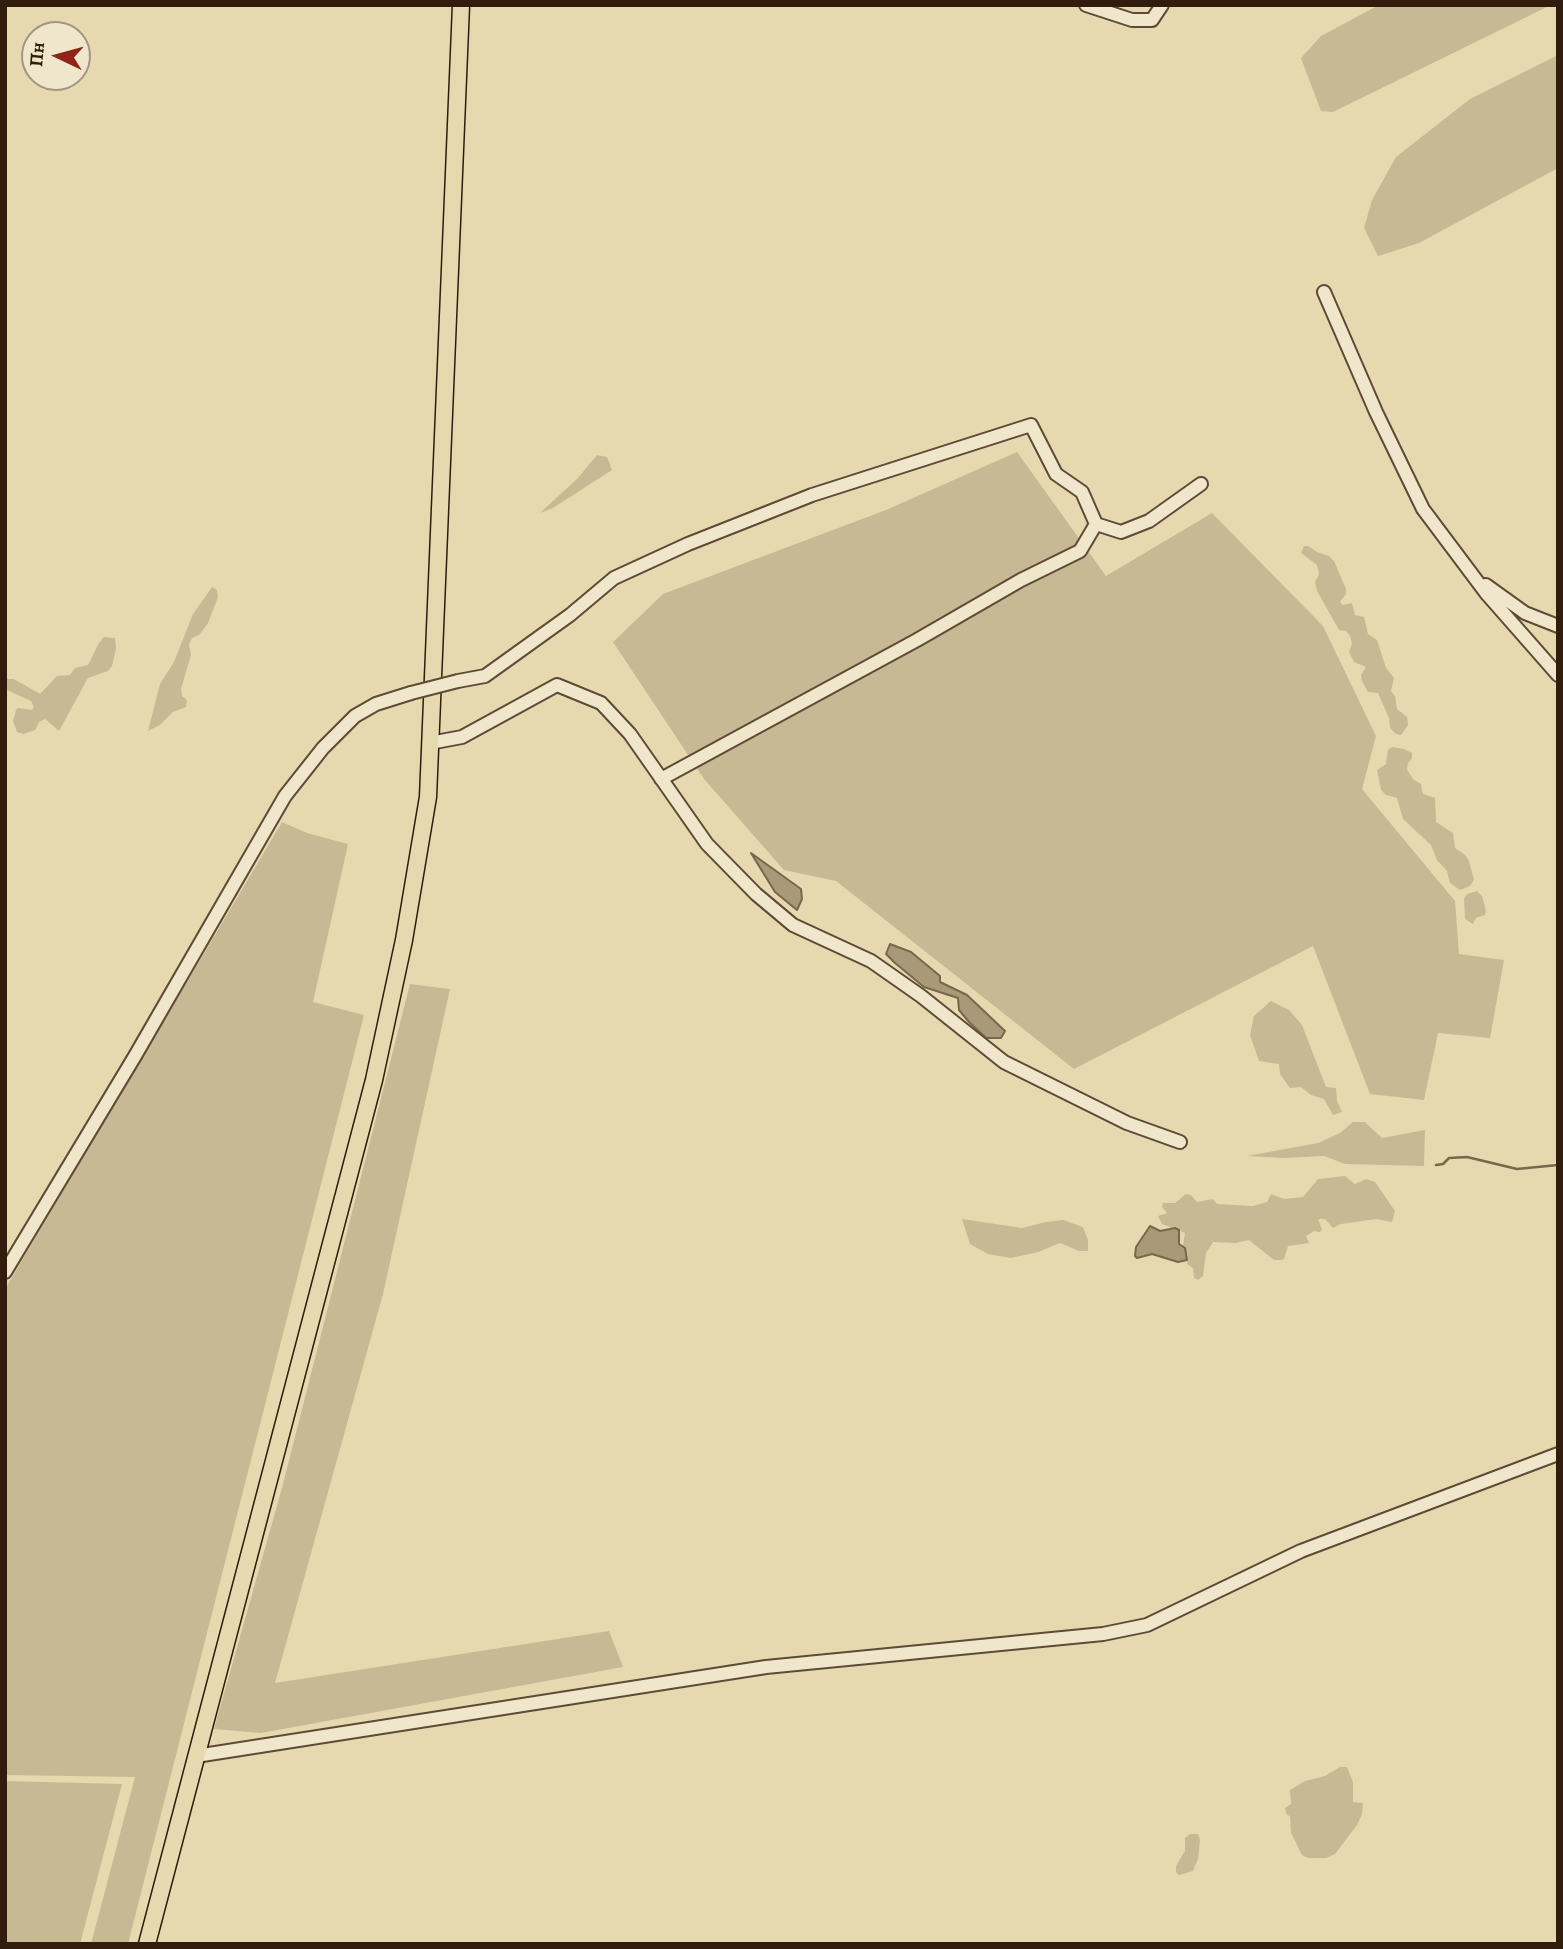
<!DOCTYPE html>
<html>
<head>
<meta charset="utf-8">
<style>
  body { margin:0 }
  #map { position:relative; width:1563px; height:1949px; overflow:hidden; background:#e6d9b0; font-family:Alegreya,serif }
  canvas { display:block }
  .frame { position:absolute; inset:0; border:7px solid #321c0c; pointer-events:none }
  .north { position:absolute; left:21px; top:21px; width:70px; height:70px; box-sizing:border-box; background:#efe6cc; border:2px solid #a3957f; border-radius:50%; rotate:275deg; font-size:19px; font-weight:700; line-height:28px; text-align:center; color:#321c0c }
  .north::after { content:''; display:block; margin:auto; width:24px; height:32px; background:#8f2418; clip-path:polygon(50% 0,100% 100%,50% 72%,0 100%) }
</style>
</head>
<body>
<div id="map">
<canvas width="1563" height="1949"></canvas>
<div class="frame"></div>
<div class="north">Пн</div>
</div>
<script>
const ctx = document.querySelector('canvas').getContext('2d');
ctx.lineJoin = 'round';
function fillPath(path, color) { ctx.fillStyle = color; ctx.fill(path, 'evenodd'); }
const shape = rows => new Path2D(rows.map(r => 'M' + r).join(''));
function strokePath(path, color, width, dash) { ctx.strokeStyle = color; ctx.lineWidth = width; ctx.lineCap = dash ? 'butt' : 'round'; ctx.setLineDash(dash || []); ctx.stroke(path); }
const green = shape([
  [1379,5,1551,5,1333,112,1321,111,1301,58,1321,36],
  [1558,55,1558,168,1419,243,1378,256,1364,228,1372,200,1396,157,1470,99],
  [1017,452,1106,576,1212,513,1323,626,1376,736,1362,789,1455,901,1459,954,1504,960,1490,1038,1438,1033,1424,1100,1370,1094,1313,946,1074,1069,836,881,784,870,704,779,613,642,663,594,886,510],
  [597,455,607,457,612,470,553,508,540,513,578,478],
  [1304,546,1308,546,1317,552,1329,556,1334,561,1346,589,1346,594,1340,602,1343,605,1352,603,1355,615,1364,617,1368,634,1377,640,1386,668,1394,678,1391,691,1395,696,1397,709,1407,717,1408,725,1401,735,1396,734,1390,728,1389,718,1378,693,1368,692,1362,681,1361,675,1366,667,1354,662,1349,652,1352,644,1350,636,1346,631,1339,630,1317,591,1315,582,1319,574,1317,565,1301,553],
  [212,587,217,590,218,597,208,623,199,635,192,638,189,645,191,655,181,689,182,696,187,700,186,707,173,712,160,725,148,731,160,684,174,662,193,614],
  [104,637,115,638,116,649,112,666,108,671,88,678,59,731,45,719,39,722,35,730,23,734,17,732,13,721,16,710,18,708,32,710,34,707,31,701,5,689,5,679,14,679,40,694,57,676,70,675,75,668,88,665,99,643],
  [1392,747,1404,749,1412,753,1412,758,1408,763,1407,770,1414,780,1421,784,1423,794,1435,798,1436,822,1453,833,1455,848,1465,855,1469,861,1474,880,1470,886,1460,890,1450,883,1447,871,1437,860,1431,845,1403,819,1397,798,1386,795,1381,790,1377,770,1386,764,1388,750],
  [282,822,307,833,348,844,313,1002,364,1015,128,1944,91,1944,135,1777,5,1775,5,1289],
  [1477,891,1482,896,1486,911,1485,915,1476,918,1473,924,1465,919,1464,899,1467,894],
  [410,984,450,989,383,1294,275,1683,609,1631,623,1667,261,1733,214,1729,282,1488],
  [1271,1001,1289,1010,1302,1025,1326,1087,1336,1088,1337,1101,1342,1112,1333,1115,1324,1099,1311,1095,1301,1087,1290,1088,1280,1074,1279,1064,1259,1061,1250,1035,1254,1016],
  [1353,1122,1365,1122,1382,1138,1425,1130,1424,1166,1345,1164,1324,1156,1284,1158,1247,1156,1318,1143,1340,1133],
  [1345,1176,1355,1184,1366,1179,1375,1182,1395,1211,1392,1222,1376,1219,1341,1224,1333,1228,1325,1219,1318,1219,1322,1229,1320,1232,1314,1231,1306,1236,1309,1243,1288,1246,1284,1259,1281,1260,1274,1260,1249,1240,1236,1243,1213,1242,1206,1253,1203,1276,1198,1280,1194,1278,1193,1268,1187,1264,1188,1255,1183,1245,1185,1233,1162,1224,1158,1216,1167,1213,1162,1207,1163,1203,1175,1203,1186,1194,1191,1195,1197,1202,1213,1199,1217,1204,1253,1206,1267,1202,1271,1194,1284,1199,1303,1197,1318,1179],
  [962,1219,1022,1228,1046,1222,1063,1220,1083,1227,1088,1240,1088,1251,1079,1251,1060,1243,1038,1252,1011,1258,988,1254,970,1244],
  [1340,1767,1347,1767,1353,1782,1353,1802,1363,1803,1362,1814,1357,1825,1335,1854,1326,1858,1308,1858,1302,1855,1291,1833,1290,1816,1287,1815,1285,1808,1291,1804,1290,1790,1305,1781,1325,1776],
  [5,1781,122,1784,80,1944,5,1944],
  [1190,1834,1198,1834,1200,1840,1198,1859,1193,1871,1179,1875,1176,1872,1176,1866,1185,1851,1185,1838]
]);
const water = shape([
  [751,853,801,889,802,899,797,910,775,892,751,853],
  [890,944,911,952,940,976,940,982,967,995,1005,1031,1001,1038,986,1038,969,1022,959,1010,958,998,924,987,895,963,886,954,890,944],
  [1150,1226,1160,1231,1175,1228,1179,1230,1179,1244,1185,1248,1187,1260,1178,1262,1152,1254,1137,1258,1135,1256,1136,1247,1150,1226]
]);
const stream = shape([
  [1436,1165,1443,1164,1449,1158,1467,1157,1517,1169,1558,1165]
]);
const minor = shape([
  [1086,5,1132,20,1152,20,1162,5],
  [1324,292,1376,412,1423,509,1486,593,1558,675],
  [1486,585,1525,613,1558,626],
  [458,681,485,676,570,615,614,578,688,544,812,495,1031,425,1056,474,1082,492,1096,524,1121,532,1149,521,1201,484],
  [430,743,462,737,557,685,601,703,630,734,707,844,756,894,793,925,871,961,921,996,1004,1062,1127,1123,1180,1142],
  [661,779,917,640,1021,580,1080,551,1096,524],
  [5,1272,135,1056,285,796,323,748,355,716,376,704,411,693],
  [196,1756,766,1667,1103,1634,1147,1625,1301,1551,1558,1454]
]);
const major = shape([
  [147,1944,374,1080,404,940,428,797,461,5]
]);
const minorBridge = shape([
  [411,693,458,681]
]);
fillPath(green, '#c7b994');
fillPath(water, '#a99978');
strokePath(water, '#79674d', 2);
strokePath(stream, '#79674d', 2.5);
strokePath(minor, '#5f4b35', 16);
strokePath(major, '#321c0c', 19);
strokePath(minor, '#efe6cc', 12);
strokePath(major, '#e6d9b0', 16);
strokePath(minorBridge, '#5f4b35', 16, []);
strokePath(minorBridge, '#efe6cc', 12);
</script>
</body>
</html>
